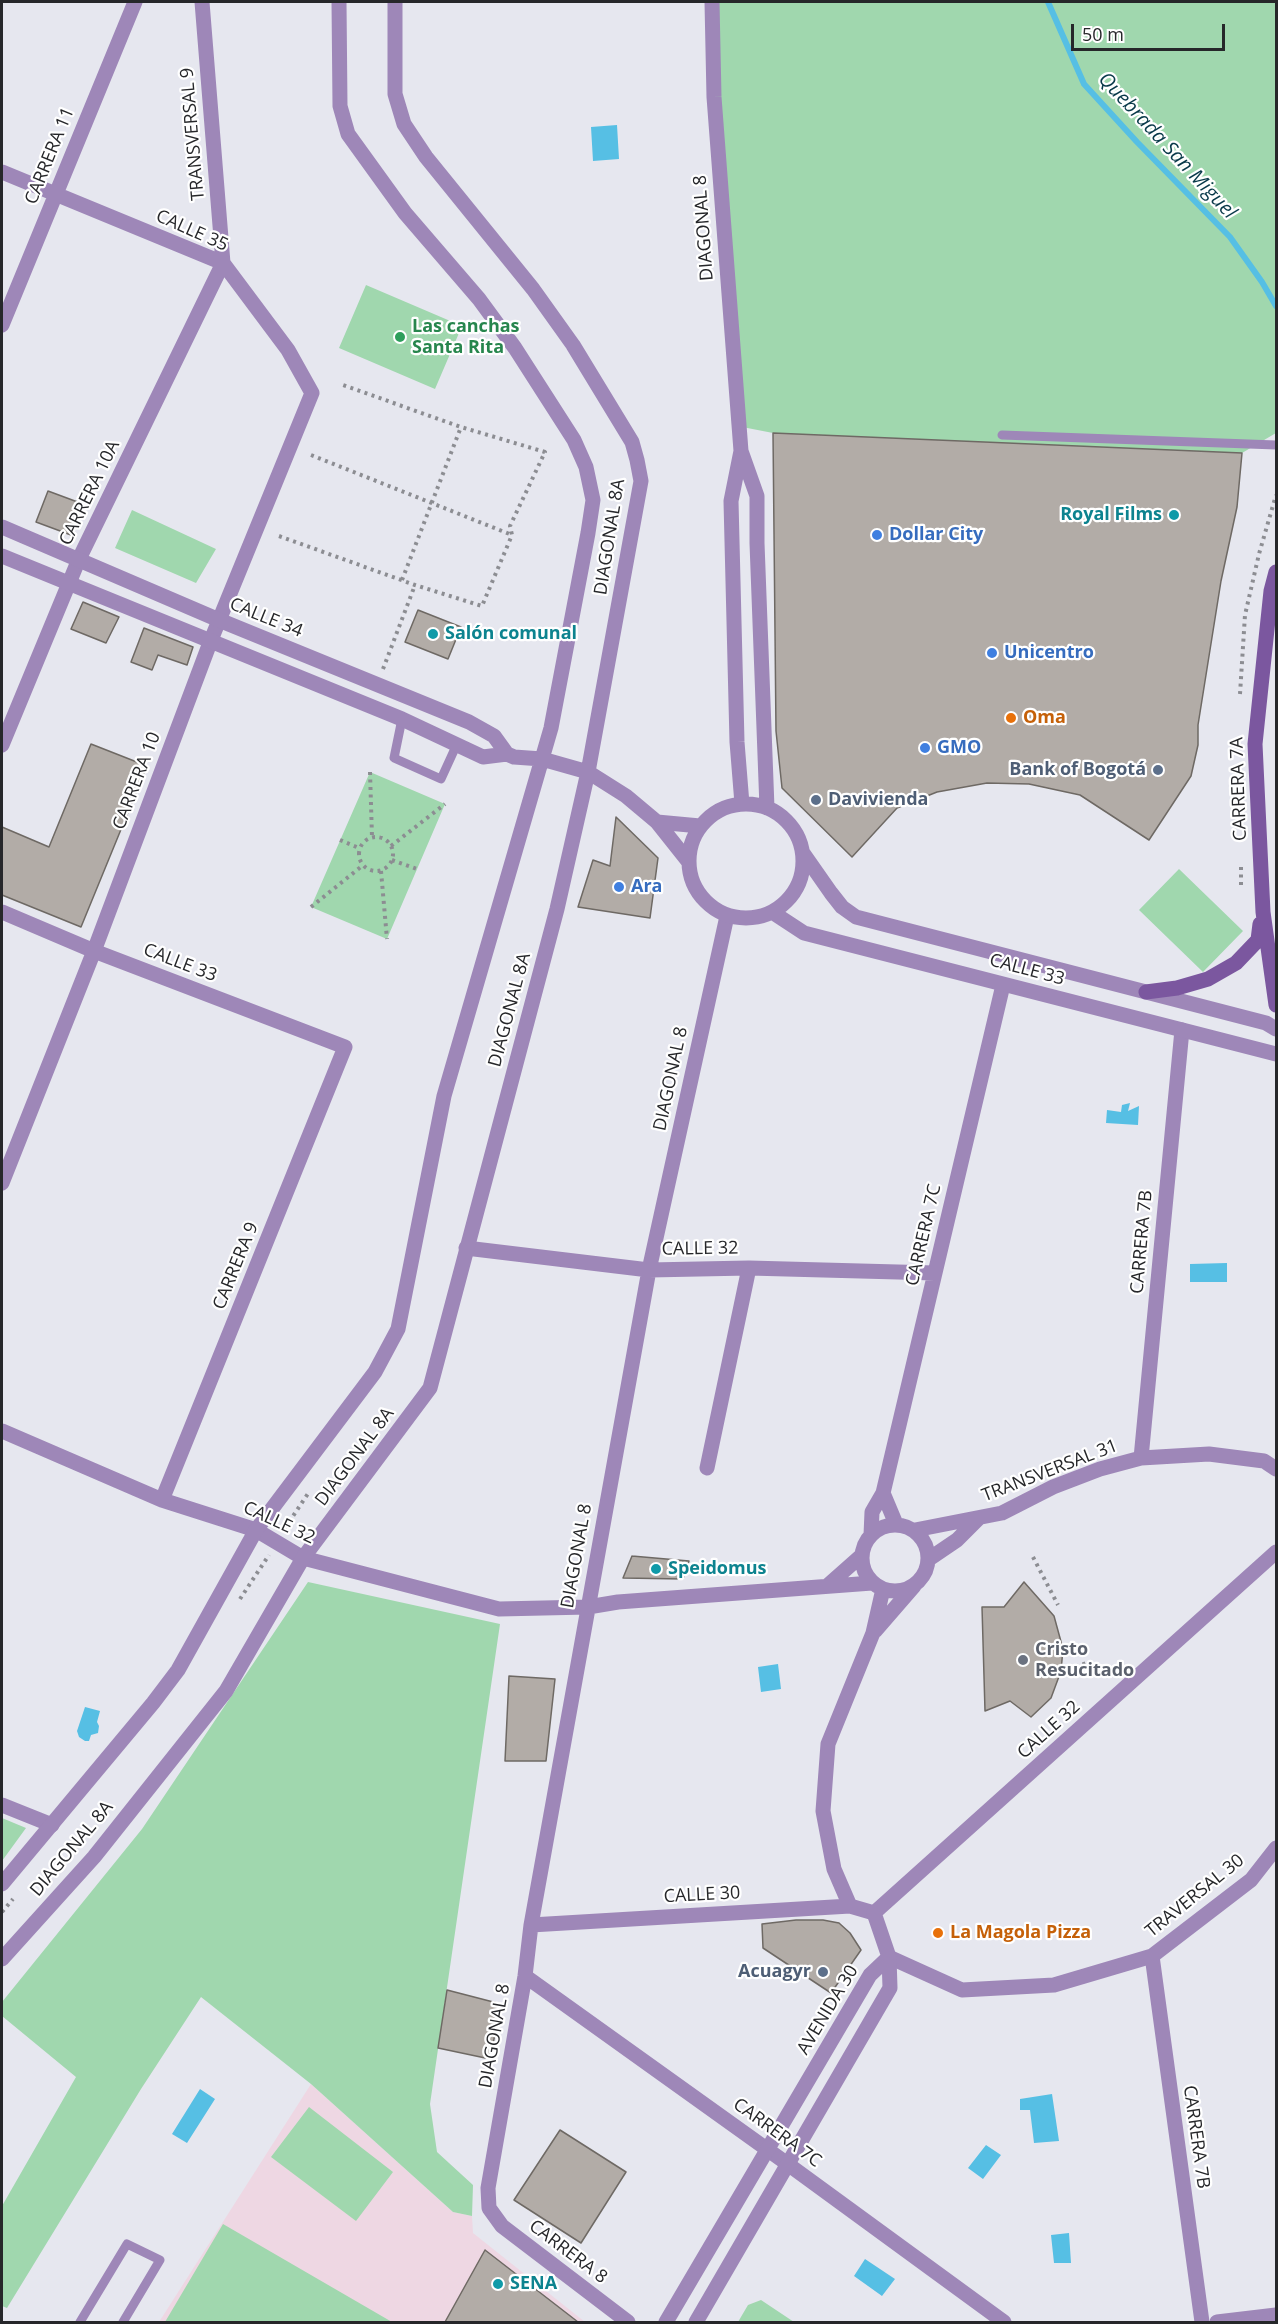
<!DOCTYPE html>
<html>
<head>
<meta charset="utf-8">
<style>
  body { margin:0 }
  #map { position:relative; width:1278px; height:2324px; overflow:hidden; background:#e6e7ef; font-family:"Open Sans",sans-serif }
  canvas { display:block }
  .frame { position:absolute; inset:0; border:3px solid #26272a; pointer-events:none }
  .scale { position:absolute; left:1071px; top:24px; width:154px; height:27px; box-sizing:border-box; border:3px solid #26272a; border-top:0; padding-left:8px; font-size:18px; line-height:21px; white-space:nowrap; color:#26272a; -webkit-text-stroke:4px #fff; paint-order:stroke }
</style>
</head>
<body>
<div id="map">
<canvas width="1278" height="2324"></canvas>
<div class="frame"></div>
<div class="scale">50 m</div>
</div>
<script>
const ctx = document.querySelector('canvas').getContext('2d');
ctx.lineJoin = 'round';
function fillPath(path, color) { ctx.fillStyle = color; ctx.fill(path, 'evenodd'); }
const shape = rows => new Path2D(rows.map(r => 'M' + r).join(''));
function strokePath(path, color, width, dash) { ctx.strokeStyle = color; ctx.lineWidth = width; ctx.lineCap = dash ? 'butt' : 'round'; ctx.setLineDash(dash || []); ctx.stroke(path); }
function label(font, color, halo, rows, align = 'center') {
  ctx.font = font + ' "Open Sans",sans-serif'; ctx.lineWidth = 4.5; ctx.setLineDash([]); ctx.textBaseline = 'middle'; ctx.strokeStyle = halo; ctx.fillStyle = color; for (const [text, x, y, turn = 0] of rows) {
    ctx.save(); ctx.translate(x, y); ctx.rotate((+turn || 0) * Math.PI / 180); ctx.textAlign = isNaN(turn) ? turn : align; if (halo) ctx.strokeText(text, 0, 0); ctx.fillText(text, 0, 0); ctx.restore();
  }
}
const education = shape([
  [311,2084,453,2212,472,2216,473,2233,585,2322,159,2322]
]);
const green = shape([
  [712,2,1276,2,1276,433,1242,453,773,433,732,425],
  [366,285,462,326,435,389,339,348],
  [132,510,216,549,196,583,115,548],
  [370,772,445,804,387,939,311,907],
  [1179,869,1243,931,1203,972,1139,910],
  [308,1582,500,1624,430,2104,437,2152,473,2185,472,2216,453,2212,311,2084,201,1997,141,2089,7,2308,2,2306,2,2206,76,2077,2,2016,2,2002,142,1829],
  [2,1818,26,1828,2,1861],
  [309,2107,393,2172,356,2221,271,2157],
  [223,2224,392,2322,165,2322],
  [761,2300,794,2322,738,2322,748,2305]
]);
const water = shape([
  [617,125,619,159,593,161,591,127],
  [1130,1103,1128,1111,1139,1106,1138,1125,1106,1123,1107,1110,1121,1112,1122,1105],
  [1227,1263,1227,1282,1190,1282,1190,1264],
  [778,1664,781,1689,761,1692,758,1667],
  [85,1707,100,1711,97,1722,99,1726,98,1733,91,1735,89,1741,85,1741,79,1737,77,1731],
  [200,2089,215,2099,187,2143,172,2134],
  [1052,2094,1059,2141,1034,2143,1030,2110,1020,2110,1020,2099],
  [986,2145,1001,2155,983,2179,968,2168],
  [1069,2233,1071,2263,1054,2263,1051,2235],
  [865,2259,895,2279,882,2296,854,2276]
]);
const stream = shape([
  [1048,2,1084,84,1137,142,1230,237,1262,282,1276,306]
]);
const building = shape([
  [773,433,1242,453,1237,507,1221,581,1198,725,1198,745,1191,776,1149,840,1080,795,1029,784,987,783,937,792,897,808,852,857,782,788,776,731,773,433],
  [48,491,83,504,71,535,36,522,48,491],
  [83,602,119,617,106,643,71,629,83,602],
  [418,610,461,627,448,659,405,642,418,610],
  [144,628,193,647,187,665,158,655,152,670,131,662,144,628],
  [91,744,147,766,81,927,2,895,2,827,49,847,91,744],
  [616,817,658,858,650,918,578,907,593,860,610,866,616,817],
  [632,1556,689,1561,683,1579,623,1578,632,1556],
  [1024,1582,1054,1616,1063,1649,1061,1671,1051,1698,1031,1717,1010,1701,985,1711,982,1607,1004,1607,1024,1582],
  [509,1676,555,1679,546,1761,505,1761,509,1676],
  [796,1920,823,1920,839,1923,850,1933,861,1950,831,1993,763,1948,762,1924,796,1920],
  [447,1990,501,2004,490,2059,438,2048,447,1990],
  [560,2130,626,2172,581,2243,514,2200,560,2130],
  [485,2250,578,2322,445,2322,485,2250]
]);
const path = shape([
  [311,455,512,535],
  [279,536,415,585,482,606,512,535,510,526,545,452,461,427,340,384],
  [402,580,461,427],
  [383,669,415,585],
  [1240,694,1245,615,1259,554,1276,495],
  [370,772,372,837],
  '359 854a17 17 0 1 1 34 0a17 17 0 1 1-34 0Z',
  [340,840,359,848],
  [391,846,445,804],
  [392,860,417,869],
  [381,871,387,939],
  [1241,885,1241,866],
  [311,907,362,866],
  [285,1528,309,1492],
  [1033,1557,1058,1605],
  [240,1599,269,1555],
  [1061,1671,1090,1662],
  [2,1912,13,1899]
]);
const service = shape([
  [1002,435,1276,445],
  [402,719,394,758,441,779,457,744],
  [80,2322,127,2244,160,2260,123,2322]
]);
const minor = shape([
  [2,172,223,263,288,350,312,393,211,640,94,951,2,1183],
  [2,325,135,2],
  [2,745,79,559,223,263,202,2],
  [2,912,94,951,345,1047,162,1500],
  [466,1248,649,1270,749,1268,935,1273],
  [2,1431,162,1500,256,1530,303,1558,499,1609,588,1607,618,1602,872,1583],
  [1141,1458,1182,1030],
  [707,1468,749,1268],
  [883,1493,896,1524],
  '862 1558a33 33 0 1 1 66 0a33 33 0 1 1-66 0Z',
  [915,1530,1002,1513,1053,1487,1100,1469,1141,1458,1209,1454,1264,1461,1276,1469],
  [871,1535,872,1512,883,1493,1003,985],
  [929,1559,957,1540,979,1518],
  [827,1586,862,1555],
  [875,1631,914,1586],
  [2,1805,52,1825],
  [850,1906,834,1869,823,1811,828,1744,873,1633,883,1589],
  [531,1925,850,1906,874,1913],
  [1152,1956,1202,2322],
  [889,1957,962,1990,1054,1985,1152,1956,1251,1880,1276,1848],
  [525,1976,789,2165,1004,2322],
  [628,2322,502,2226,489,2208,488,2188,525,1976,531,1925,649,1270,727,916],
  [1217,2322,1276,2315]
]);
const tertiary = shape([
  [712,2,714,97,741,451,731,501,737,742,742,804],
  [741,451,757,496,757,543,767,808],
  [2,527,219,620,469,722,494,736,507,754],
  [2,556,402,719,483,757,507,754,514,757,542,759,588,772,626,796,657,822,688,861],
  '689 861a57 57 0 1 1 114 0a57 57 0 1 1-114 0Z',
  [657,822,700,826],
  [803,853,831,893,842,907,856,917,1266,1023,1276,1029],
  [772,912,804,933,1276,1054],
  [2,1884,153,1703,178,1670,256,1530,375,1372,398,1329,444,1096,551,728,588,533,593,500,586,467,574,440,515,348,479,299,405,213,348,134,340,106,339,2],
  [2,1959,94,1857,226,1691,303,1558,430,1388,557,909,588,772,641,481,637,460,632,442,573,345,533,289,426,157,404,124,395,94,395,2],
  [666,2322,870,1975,889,1957],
  [696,2322,890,1988,889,1957,874,1913,1276,1552]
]);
const secondary = shape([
  [1276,572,1271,591,1255,744,1263,912,1276,1005],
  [1146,992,1177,988,1208,979,1236,963,1258,940,1260,924]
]);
const markers = [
  [400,337,6,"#2e9e5b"],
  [1174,515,6,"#0f9aa8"],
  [877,535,6,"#3f7fe0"],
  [433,634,6,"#0f9aa8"],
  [992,653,6,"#3f7fe0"],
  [1011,718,6,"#e8710a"],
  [925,748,6,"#3f7fe0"],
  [1158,770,6,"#5c6f8a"],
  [816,800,6,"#5c6f8a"],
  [619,887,6,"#3f7fe0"],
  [656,1569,6,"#0f9aa8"],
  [1023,1660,6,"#6b7280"],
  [938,1933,6,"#e8710a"],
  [823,1972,6,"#5c6f8a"],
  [498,2284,6,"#0f9aa8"]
];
const streetNames = [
  ["TRANSVERSAL 9",193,134,-95],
  ["CARRERA 11",50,156,-68],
  ["DIAGONAL 8",704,228,-94],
  ["CALLE 35",192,231,24],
  ["CARRERA 10A",90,493,-64],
  ["DIAGONAL 8A",610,537,-81],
  ["CALLE 34",266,618,22],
  ["CARRERA 10",137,781,-69],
  ["CARRERA 7A",1239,789,-92],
  ["CALLE 33",180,963,21],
  ["CALLE 33",1027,970,15],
  ["DIAGONAL 8A",510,1010,-75],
  ["DIAGONAL 8",671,1079,-78],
  ["CARRERA 7C",924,1235,-77],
  ["CARRERA 7B",1142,1242,-85],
  ["CALLE 32",700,1249,-1],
  ["CARRERA 9",236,1266,-68],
  ["DIAGONAL 8A",355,1457,-53],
  ["TRANSVERSAL 31",1050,1471,-21],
  ["CALLE 32",279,1523,25],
  ["DIAGONAL 8",577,1556,-80],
  ["CALLE 32",1049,1730,-42],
  ["DIAGONAL 8A",72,1849,-50],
  ["CALLE 30",702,1895,-3],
  ["TRAVERSAL 30",1195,1896,-39],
  ["AVENIDA 30",828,2010,-59],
  ["DIAGONAL 8",495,2036,-80],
  ["CARRERA 7C",777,2133,36],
  ["CARRERA 7B",1196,2137,82],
  ["CARRERA 8",568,2252,37]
];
const leisureNames = [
  ["Las canchas",412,327],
  ["Santa Rita",412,348]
];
const cultureNames = [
  ["Royal Films",1162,515,"right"],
  ["Salón comunal",445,634],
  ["Speidomus",668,1569],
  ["SENA",510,2284]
];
const shopNames = [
  ["Dollar City",889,535],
  ["Unicentro",1004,653],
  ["GMO",937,748],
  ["Ara",631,887]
];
const foodNames = [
  ["Oma",1023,718],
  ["La Magola Pizza",950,1933]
];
const serviceNames = [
  ["Bank of Bogotá",1146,770],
  ["Davivienda",828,800,"left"],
  ["Acuagyr",811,1972]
];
const worshipNames = [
  ["Cristo",1035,1650],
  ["Resucitado",1035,1671]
];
const waterNames = [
  ["Quebrada San Miguel",1167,146,47]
];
fillPath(education, '#eed7e3');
fillPath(green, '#a0d7ae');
fillPath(water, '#56bfe4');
strokePath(stream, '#56bfe4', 6);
fillPath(building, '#b2aca7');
strokePath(building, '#6e6964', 1.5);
strokePath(path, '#8c8d92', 4, [3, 4.5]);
strokePath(service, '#9e87b8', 9);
strokePath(minor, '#9e87b8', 15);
strokePath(tertiary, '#9e87b8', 15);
strokePath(secondary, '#7b579f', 15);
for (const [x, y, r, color] of markers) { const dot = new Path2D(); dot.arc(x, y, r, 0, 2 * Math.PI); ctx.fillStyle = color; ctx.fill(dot); strokePath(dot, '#fff', 2); }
label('18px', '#26272a', '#fff', streetNames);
label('bold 18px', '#27864d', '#fff', leisureNames, 'left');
label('bold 18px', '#0d838f', '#fff', cultureNames, 'left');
label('bold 18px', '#366cbe', '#fff', shopNames, 'left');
label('bold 18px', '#c56008', '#fff', foodNames, 'left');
label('bold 18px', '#4e5e75', '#fff', serviceNames, 'right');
label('bold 18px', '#5b616d', '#fff', worshipNames, 'left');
label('italic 20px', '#083949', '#fff', waterNames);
</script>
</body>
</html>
